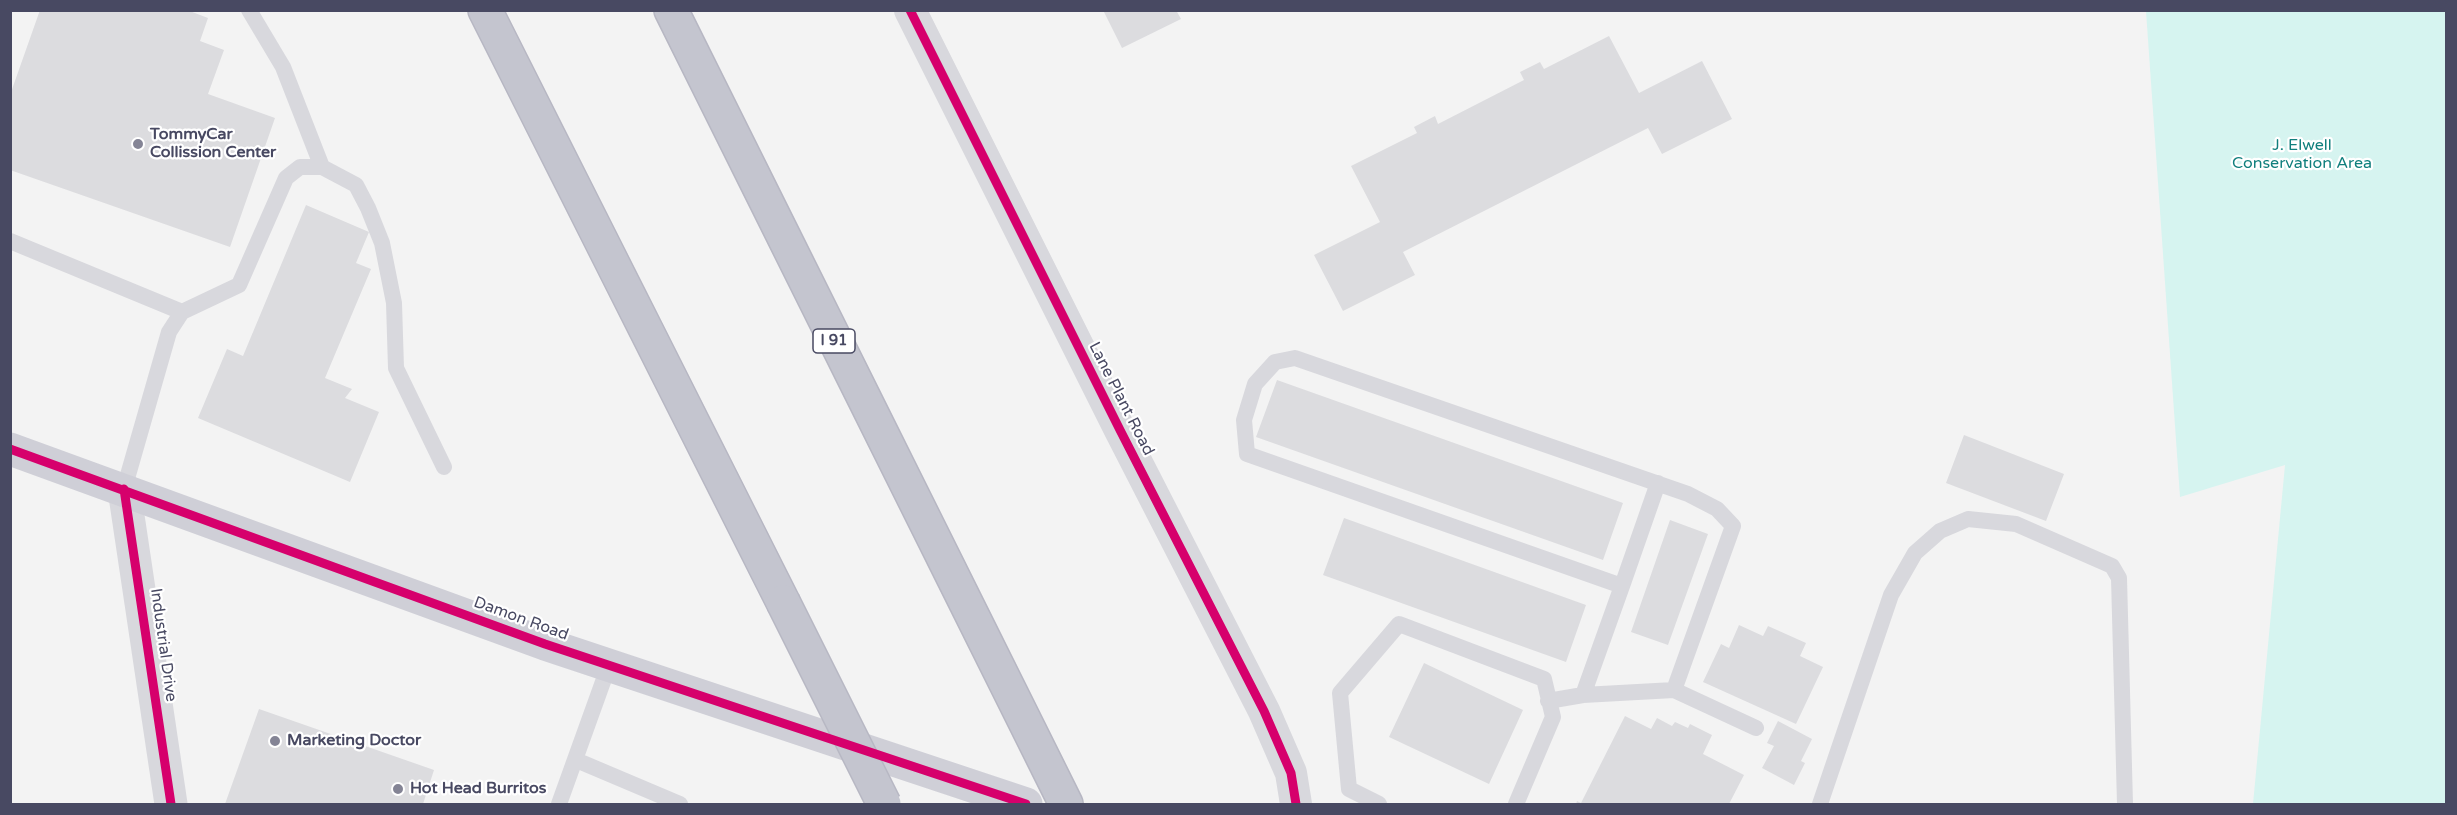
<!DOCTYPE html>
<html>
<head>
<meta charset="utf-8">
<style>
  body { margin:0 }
  #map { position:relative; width:2457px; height:815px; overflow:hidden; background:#f3f3f3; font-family:"Varela Round",sans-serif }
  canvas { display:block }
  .frame { position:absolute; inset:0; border:12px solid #484962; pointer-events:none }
</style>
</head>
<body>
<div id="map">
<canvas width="2457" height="815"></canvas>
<div class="frame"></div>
</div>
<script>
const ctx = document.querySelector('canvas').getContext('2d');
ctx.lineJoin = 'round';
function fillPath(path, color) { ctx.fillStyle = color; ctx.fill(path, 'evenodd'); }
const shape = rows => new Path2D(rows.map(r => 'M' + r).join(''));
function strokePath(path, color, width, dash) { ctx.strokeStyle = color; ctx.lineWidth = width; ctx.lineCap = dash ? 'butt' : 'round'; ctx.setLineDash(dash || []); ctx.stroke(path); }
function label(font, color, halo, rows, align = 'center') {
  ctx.font = font + ' "Varela Round",sans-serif'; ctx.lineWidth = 4.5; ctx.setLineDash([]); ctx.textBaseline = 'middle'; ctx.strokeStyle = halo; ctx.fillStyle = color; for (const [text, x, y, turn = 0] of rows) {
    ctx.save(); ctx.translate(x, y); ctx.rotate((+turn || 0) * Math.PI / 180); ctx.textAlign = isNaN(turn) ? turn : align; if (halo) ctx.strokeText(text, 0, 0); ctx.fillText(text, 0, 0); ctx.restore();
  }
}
const green = shape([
  [2146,11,2446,11,2446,804,2253,804,2285,465,2180,497]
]);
const building = shape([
  [40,10,187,10,208,18,200,41,224,50,208,94,275,118,230,247,10,170,10,95],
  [1103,10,1176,10,1181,19,1122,48],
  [1609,36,1639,93,1702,61,1732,119,1662,154,1648,128,1403,252,1415,275,1343,311,1314,255,1380,222,1351,166,1417,133,1414,127,1435,116,1438,124,1524,80,1520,72,1540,62,1544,69],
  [306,205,369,232,356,263,371,269,325,378,352,389,345,398,379,412,350,482,198,418,227,349,243,356],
  [1277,380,1623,503,1603,560,1256,437],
  [1964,435,2064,474,2046,521,1946,483],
  [1344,518,1586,605,1566,662,1323,575],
  [1670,520,1708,534,1668,645,1631,632],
  [1739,625,1763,636,1768,626,1806,643,1800,656,1823,667,1796,724,1703,682,1721,644,1729,648],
  [1424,663,1523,710,1489,784,1389,737],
  [259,709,434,770,423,804,225,804],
  [1625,716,1651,729,1657,718,1672,726,1675,722,1688,728,1690,724,1712,735,1703,754,1744,775,1729,804,1576,804,1577,801,1581,803],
  [1778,721,1812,739,1801,761,1805,763,1794,785,1762,768,1774,746,1767,743]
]);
const service = shape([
  [249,10,283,67,322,167],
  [10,241,182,312],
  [124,489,169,332,182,312,239,285,286,178,300,167,322,167,356,185,368,208,382,243,394,303,396,368,444,467],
  [1622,586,1658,483],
  [1674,690,1756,728],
  [1548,701,1583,695,1674,690,1733,526,1717,509,1688,494,1295,358,1275,362,1255,384,1244,420,1247,454,1622,586,1583,695],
  [576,760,680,804],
  [559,804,609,665],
  [1379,804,1349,789,1340,693,1399,624,1544,679,1553,717,1516,804],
  [1820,804,1891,595,1915,553,1940,531,1968,519,2016,524,2112,566,2119,578,2125,804]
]);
const minor = shape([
  [910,10,1120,430,1264,711,1291,773,1296,804]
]);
const tertiary = shape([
  [124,489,171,804]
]);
const primary = shape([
  [10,449,545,644,1026,804]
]);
const motorway = shape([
  [485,10,783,602],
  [671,10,1066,804]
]);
const motorwayBridge = shape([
  [783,602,884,804]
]);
const cycleway = shape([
  [910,10,1120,430,1264,711,1291,773,1296,804],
  [10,449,545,644,1026,804],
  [124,489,171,804]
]);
const markers = [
  [138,144,6,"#848495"],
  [275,741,6,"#848495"],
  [398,789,6,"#848495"]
];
const shields = [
  [834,341,42]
];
const shieldNames = [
  ["I 91",834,341]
];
const poiNames = [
  ["TommyCar",150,135],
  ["Collission Center",150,153],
  ["Marketing Doctor",287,741],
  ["Hot Head Burritos",410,789]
];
const parkNames = [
  ["J. Elwell",2302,146],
  ["Conservation Area",2302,164]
];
const streetNames = [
  ["Lane Plant Road",1121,399,63],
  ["Damon Road",521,619,20],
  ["Industrial Drive",163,645,82]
];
fillPath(green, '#d6f4f0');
fillPath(building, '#dcdcdf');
strokePath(motorway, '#b7b7c3', 36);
strokePath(service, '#d8d8dd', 16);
strokePath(minor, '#d8d8dd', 32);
strokePath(tertiary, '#d8d8dd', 33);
strokePath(primary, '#cfcfd7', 33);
strokePath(motorway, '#c4c5cf', 33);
strokePath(motorwayBridge, '#b7b7c3', 36, []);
strokePath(motorwayBridge, '#c4c5cf', 33);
strokePath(cycleway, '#d6006c', 9);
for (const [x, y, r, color] of markers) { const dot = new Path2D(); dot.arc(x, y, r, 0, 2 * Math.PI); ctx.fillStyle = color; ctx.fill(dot); strokePath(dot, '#fff', 2); }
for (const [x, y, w] of shields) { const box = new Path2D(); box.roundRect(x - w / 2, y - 12, w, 24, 4.5); ctx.fillStyle = '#fff'; ctx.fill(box); strokePath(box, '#484962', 1.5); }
label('bold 15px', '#484962', null, shieldNames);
label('bold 16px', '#484962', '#fff', poiNames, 'left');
label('16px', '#107f7d', '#fff', parkNames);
label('16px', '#484962', '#fff', streetNames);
</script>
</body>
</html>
